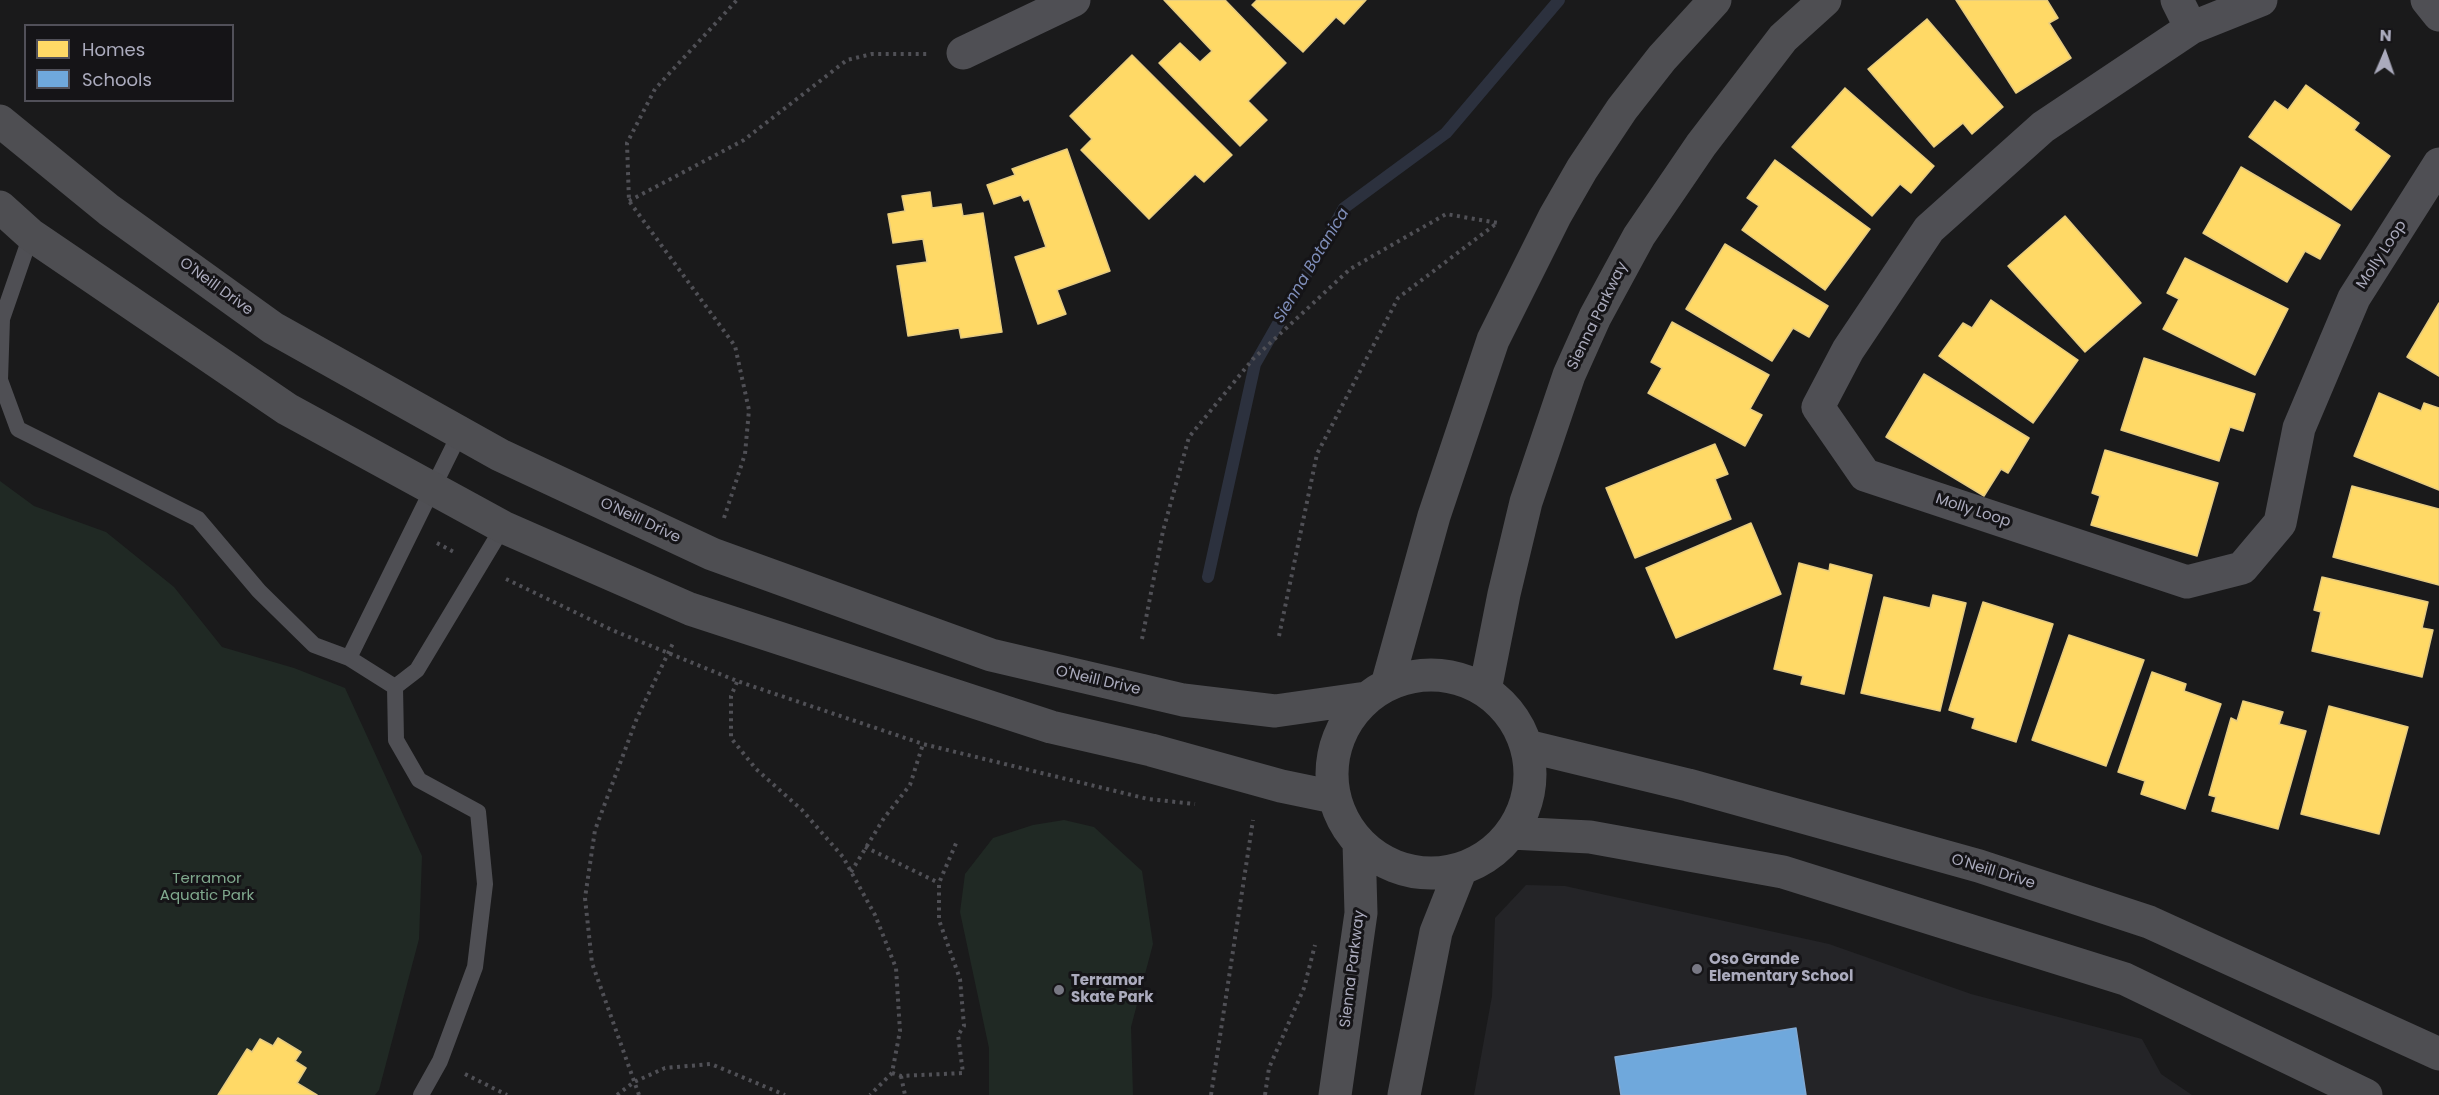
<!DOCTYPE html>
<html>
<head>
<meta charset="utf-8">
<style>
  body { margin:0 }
  #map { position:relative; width:2439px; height:1095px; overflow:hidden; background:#1a1a1b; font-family:Poppins,sans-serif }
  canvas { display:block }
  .legend { position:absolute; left:24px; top:24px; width:210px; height:78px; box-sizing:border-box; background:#151417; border:2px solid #515059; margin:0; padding:8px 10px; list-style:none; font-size:18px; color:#ababbd }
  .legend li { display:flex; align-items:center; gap:12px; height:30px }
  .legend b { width:30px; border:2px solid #515059 }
  .north { position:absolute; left:2355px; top:24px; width:60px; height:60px; -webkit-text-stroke:4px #151417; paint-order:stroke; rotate:2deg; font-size:16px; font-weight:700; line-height:24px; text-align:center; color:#ababbd }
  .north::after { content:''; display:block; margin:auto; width:21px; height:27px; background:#ababbd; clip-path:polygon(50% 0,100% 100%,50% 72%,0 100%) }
</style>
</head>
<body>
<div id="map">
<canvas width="2439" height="1095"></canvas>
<ul class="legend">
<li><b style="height:16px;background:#ffd966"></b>Homes</li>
<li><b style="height:16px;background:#6fa8dc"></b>Schools</li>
</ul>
<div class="north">N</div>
</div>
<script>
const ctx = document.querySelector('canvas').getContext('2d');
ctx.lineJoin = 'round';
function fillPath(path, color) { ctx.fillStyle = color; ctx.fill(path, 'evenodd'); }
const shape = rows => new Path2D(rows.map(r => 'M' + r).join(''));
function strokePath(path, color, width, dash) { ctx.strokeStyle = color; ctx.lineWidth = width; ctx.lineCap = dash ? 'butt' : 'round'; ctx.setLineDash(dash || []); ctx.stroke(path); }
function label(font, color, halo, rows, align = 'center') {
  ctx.font = font + ' Poppins,sans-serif'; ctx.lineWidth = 6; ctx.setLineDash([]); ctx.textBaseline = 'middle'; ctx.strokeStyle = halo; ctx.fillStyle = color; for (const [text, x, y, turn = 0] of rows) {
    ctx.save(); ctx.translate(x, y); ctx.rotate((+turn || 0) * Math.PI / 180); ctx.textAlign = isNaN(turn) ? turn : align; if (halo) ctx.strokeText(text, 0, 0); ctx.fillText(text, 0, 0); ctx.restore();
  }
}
const built = shape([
  [1526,885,1565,886,1829,944,1971,994,2142,1039,2161,1074,2192,1095,1474,1095,1492,996,1495,918]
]);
const green = shape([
  [0,481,34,506,106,532,174,587,222,647,294,668,345,688,422,856,419,939,379,1090,375,1095,0,1095],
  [1064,820,1094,827,1142,871,1153,944,1131,1027,1133,1095,989,1095,989,1048,960,912,965,874,993,838,1033,825]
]);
const homes = shape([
  [1225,0,1286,63,1248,101,1267,120,1240,146,1159,63,1180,43,1200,62,1212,51,1164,0,1225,0],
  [1257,0,1366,0,1344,24,1336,17,1303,52,1252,5,1257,0],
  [1956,0,2047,0,2058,18,2049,23,2071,58,2016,93,1956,0],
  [1927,19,2003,107,1972,134,1963,123,1934,147,1868,69,1927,19],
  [1132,55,1232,155,1204,182,1195,174,1149,219,1081,150,1092,139,1070,116,1132,55],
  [2306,85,2359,123,2354,130,2390,156,2351,210,2249,137,2275,101,2288,110,2306,85],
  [1845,88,1934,166,1911,193,1900,184,1872,216,1792,147,1845,88],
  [1067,149,1110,271,1057,290,1066,314,1038,324,1015,257,1046,247,1029,199,1024,201,1021,195,994,204,987,185,1015,175,1012,169,1067,149],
  [1775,160,1870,229,1825,290,1742,230,1759,206,1747,198,1775,160],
  [2241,167,2340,225,2320,259,2305,251,2287,282,2203,233,2241,167],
  [930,192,932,208,961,204,963,216,983,213,1002,332,961,338,959,328,908,336,897,266,927,262,923,239,893,243,888,214,905,211,902,196,930,192],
  [2065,216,2141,303,2085,352,2008,266,2065,216],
  [1725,244,1828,306,1809,337,1793,328,1772,361,1686,309,1725,244],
  [2185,258,2288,309,2255,375,2163,329,2179,299,2167,293,2185,258],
  [1991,300,2078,360,2033,423,1939,356,1963,323,1972,328,1991,300],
  [2439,303,2439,376,2407,357,2439,303],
  [1672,322,1769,375,1750,409,1762,415,1745,446,1648,393,1662,368,1651,362,1672,322],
  [2144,358,2255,394,2243,431,2230,427,2219,461,2121,430,2144,358],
  [1924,374,2029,438,2008,473,2001,469,1984,496,1886,437,1924,374],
  [2379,393,2421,411,2424,403,2439,408,2439,490,2354,456,2379,393],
  [1715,444,1728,474,1715,479,1731,519,1635,558,1606,488,1715,444],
  [2105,450,2218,483,2197,556,2091,525,2100,496,2092,493,2105,450],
  [2352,486,2439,509,2439,585,2333,557,2352,486],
  [1751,523,1781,594,1676,638,1646,568,1751,523],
  [1799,563,1829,571,1830,564,1872,575,1844,694,1801,684,1803,676,1774,669,1799,563],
  [2322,577,2428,602,2422,628,2433,630,2422,677,2312,651,2321,612,2314,610,2322,577],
  [1933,595,1966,603,1940,711,1861,693,1884,597,1930,608,1933,595],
  [1983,602,2053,624,2016,742,1972,728,1975,718,1949,710,1983,602],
  [2069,635,2144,660,2106,766,2032,740,2069,635],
  [2152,672,2186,684,2184,691,2221,704,2185,809,2141,794,2145,781,2118,772,2152,672],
  [2243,701,2283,712,2279,724,2306,731,2278,829,2212,811,2216,797,2209,795,2231,718,2237,721,2243,701],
  [2329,706,2408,727,2379,834,2301,814,2329,706],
  [278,1038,301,1052,295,1061,306,1068,297,1083,317,1095,218,1095,247,1049,252,1052,260,1039,273,1046,278,1038]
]);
const schools = shape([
  [1796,1028,1806,1095,1621,1095,1615,1057,1796,1028]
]);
const stream = shape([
  [1208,577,1255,364,1344,208,1446,133,1559,0]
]);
const path = shape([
  [629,201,744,140,847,60,872,54,927,54],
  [724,518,745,454,749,410,735,346,629,201,627,143,655,89,737,0],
  [437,543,454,552],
  [506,579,612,630,737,681,923,744,1148,799,1195,804],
  [1279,636,1317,454,1398,298,1497,223],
  [1142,639,1163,531,1189,437,1253,359,1350,269,1446,214,1498,223],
  [737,682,731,696,731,738,756,769,802,810,843,857,875,915,896,968,900,1031,892,1073,870,1095],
  [865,847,939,883],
  [851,872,884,818,910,785,923,744],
  [892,1073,901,1076,963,1073,958,1035,964,1026,960,979,939,920,939,883,957,841],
  [465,1074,507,1095],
  [901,1076,905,1095],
  [617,1095,634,1082,665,1068,711,1064,785,1095],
  [639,1095,592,963,585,898,595,830,637,718,674,641],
  [1211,1095,1253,820],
  [1265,1095,1269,1068,1304,988,1315,945]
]);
const lane = shape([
  [31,235,2,319,0,380,18,429,198,519,259,591,314,645,349,658,395,687,396,740,419,780,478,812,485,884,475,967,440,1061,421,1095],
  [349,658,460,433],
  [395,687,417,670,503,527]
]);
const street = shape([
  [2177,0,2191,28],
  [2261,0,2191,28,2043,127,1929,229,1848,350,1818,407,1865,475,2187,582,2242,568,2280,523,2299,428,2354,298,2439,164],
  [2427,0,2439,15],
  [963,53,1074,0]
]);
const secondary = shape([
  [0,121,109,210,273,328,500,455,712,554,991,655,1183,700,1275,711,1366,698],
  [0,207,31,235,287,409,503,527,690,609,1051,727,1151,750,1281,786,1334,797],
  '1332 774a99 99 0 1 1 198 0a99 99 0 1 1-198 0Z',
  [1387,685,1434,516,1493,340,1555,216,1582,169,1622,109,1662,58,1715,0],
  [1485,690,1504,594,1526,502,1569,375,1595,317,1639,236,1701,145,1783,38,1825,0],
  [1527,746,1688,785,1979,866,2149,922,2439,1054],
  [1511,833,1590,837,1783,872,2125,979,2366,1095],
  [1335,1095,1361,913,1359,843],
  [1404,1095,1436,932,1461,869]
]);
const markers = [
  [1697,969,6,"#787884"],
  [1059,990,6,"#787884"]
];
const streetNames = [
  ["Molly Loop",2382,255,-57],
  ["O'Neill Drive",216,287,36],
  ["Sienna Parkway",1598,316,-64],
  ["Molly Loop",1973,511,18],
  ["O'Neill Drive",640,521,25],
  ["O'Neill Drive",1098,681,13],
  ["O'Neill Drive",1993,872,17],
  ["Sienna Parkway",1353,969,-83]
];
const parkNames = [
  ["Terramor",207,879],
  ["Aquatic Park",207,896]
];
const poiNames = [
  ["Oso Grande",1709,960],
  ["Elementary School",1709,977],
  ["Terramor",1071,981],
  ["Skate Park",1071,998]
];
const waterNames = [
  ["Sienna Botanica",1312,266,-59]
];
fillPath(built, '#242427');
fillPath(green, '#202924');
fillPath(homes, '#ffd966');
strokePath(homes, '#e6cb80', 1.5);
fillPath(schools, '#6fa8dc');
strokePath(schools, '#81a9d3', 1.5);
strokePath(stream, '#2c313e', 12);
strokePath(path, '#505056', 4, [3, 4.5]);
strokePath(lane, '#4f4f54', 16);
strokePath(street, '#4f4f54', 33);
strokePath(secondary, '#4e4e52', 33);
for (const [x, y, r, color] of markers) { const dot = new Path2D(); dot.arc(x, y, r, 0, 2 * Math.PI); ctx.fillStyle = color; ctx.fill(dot); strokePath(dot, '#151417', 2); }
label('15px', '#ababbd', '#151417', streetNames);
label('15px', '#80a98e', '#151417', parkNames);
label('bold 15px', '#ababbd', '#151417', poiNames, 'left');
label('italic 16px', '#7f8eba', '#151417', waterNames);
</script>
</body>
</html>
